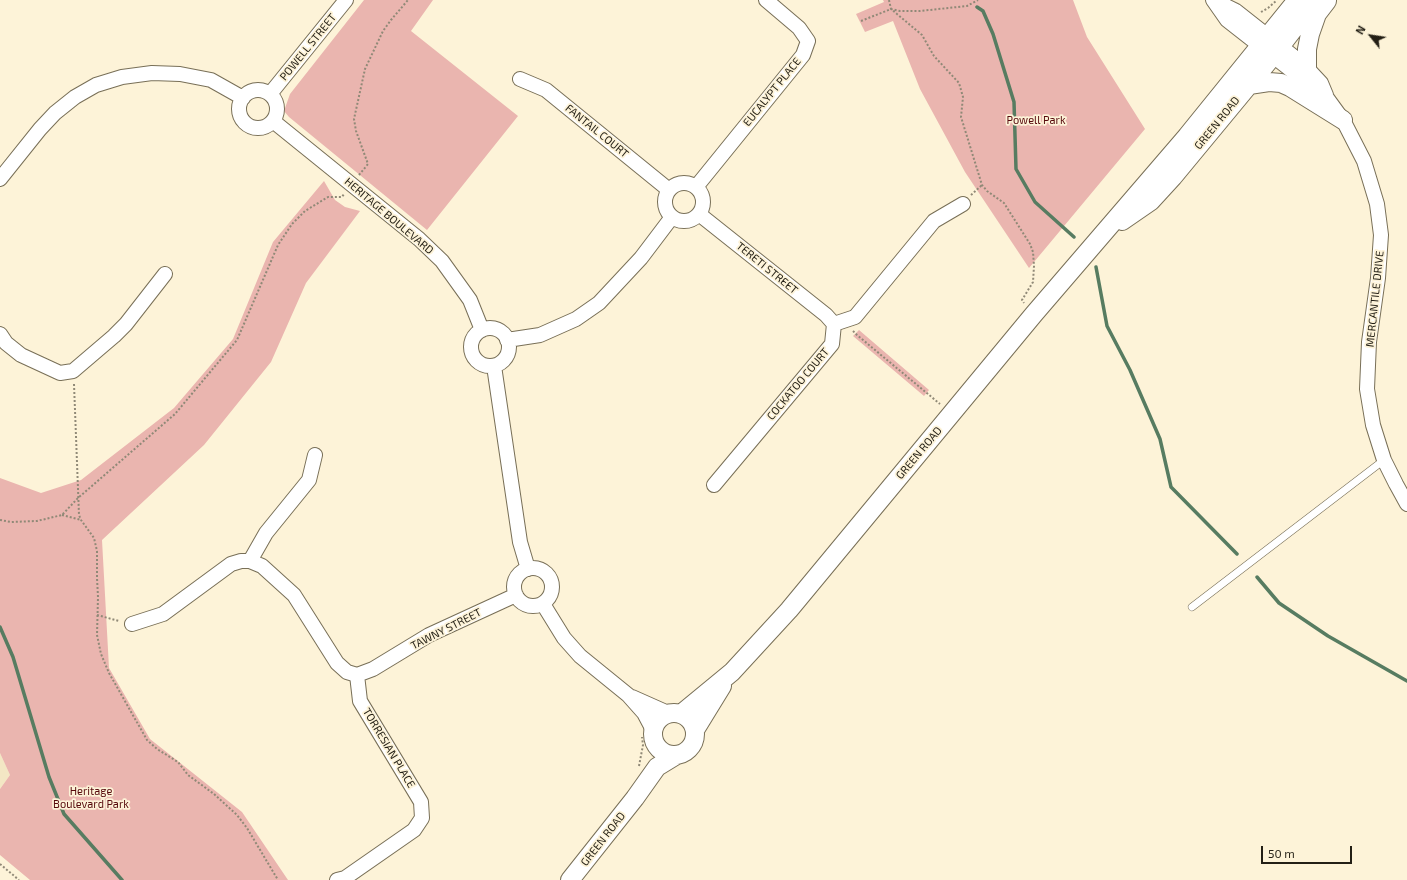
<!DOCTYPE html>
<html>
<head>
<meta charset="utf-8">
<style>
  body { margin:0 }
  #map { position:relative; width:1407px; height:880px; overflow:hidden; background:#fdf3d8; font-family:"Exo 2",sans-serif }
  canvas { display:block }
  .north { position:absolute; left:1351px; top:16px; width:40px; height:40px; -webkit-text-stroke:3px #fdf3d8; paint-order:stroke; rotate:300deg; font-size:11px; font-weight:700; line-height:16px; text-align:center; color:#231f15 }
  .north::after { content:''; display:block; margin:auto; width:14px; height:18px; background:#231f15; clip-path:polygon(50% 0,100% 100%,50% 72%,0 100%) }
  .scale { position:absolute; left:1261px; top:846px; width:91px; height:18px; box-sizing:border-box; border:2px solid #231f15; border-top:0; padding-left:5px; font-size:12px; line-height:14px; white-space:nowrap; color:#231f15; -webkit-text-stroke:3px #fdf3d8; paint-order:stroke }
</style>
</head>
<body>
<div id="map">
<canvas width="1407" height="880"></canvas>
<div class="north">N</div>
<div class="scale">50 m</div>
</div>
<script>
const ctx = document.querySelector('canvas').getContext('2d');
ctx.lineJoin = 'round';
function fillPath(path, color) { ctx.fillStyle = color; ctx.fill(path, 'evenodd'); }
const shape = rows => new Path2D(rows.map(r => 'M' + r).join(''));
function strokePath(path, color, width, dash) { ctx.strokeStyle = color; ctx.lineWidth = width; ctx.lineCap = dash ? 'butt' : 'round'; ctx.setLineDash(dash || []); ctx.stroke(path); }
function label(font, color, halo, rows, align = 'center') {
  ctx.font = font + ' "Exo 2",sans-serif'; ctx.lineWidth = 3.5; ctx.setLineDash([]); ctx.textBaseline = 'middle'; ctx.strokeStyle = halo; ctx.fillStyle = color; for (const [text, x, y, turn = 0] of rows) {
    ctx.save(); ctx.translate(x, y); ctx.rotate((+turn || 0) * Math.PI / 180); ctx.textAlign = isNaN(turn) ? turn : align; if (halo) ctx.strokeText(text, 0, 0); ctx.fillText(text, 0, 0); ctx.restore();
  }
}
const built = shape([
  [0,753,10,775,0,789]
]);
const green = shape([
  [364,0,433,0,411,31,518,116,427,230,289,117,284,111,290,94],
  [883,0,1073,0,1087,37,1145,129,1029,268,965,172,920,89,893,21,865,32,856,14,884,2],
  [324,181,335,200,345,207,360,211,306,283,271,362,204,445,102,540,109,668,150,739,242,812,288,880,30,880,0,855,0,789,10,775,0,753,0,478,41,493,81,480,174,408,233,339,273,242],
  [859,330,929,390,924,396,853,336]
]);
const stream = shape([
  [977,7,983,11,993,34,1014,102,1016,169,1035,202,1074,237],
  [1096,267,1107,326,1130,370,1160,439,1171,487,1237,554],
  [1257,577,1279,603,1328,636,1407,681],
  [0,627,13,657,49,777,64,814,122,880]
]);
const path = shape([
  [889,0,891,9,922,35,934,56,959,83,963,97,961,117,982,185,987,191,1004,203,1030,244,1033,252,1034,266,1033,282,1022,300,1024,303],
  [1261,12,1268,8,1276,1],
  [861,21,891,9,900,11,920,11,967,6,978,0],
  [359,175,368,164,356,131,354,119,365,69,383,31,391,20,408,0],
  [971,195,982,185],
  [853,331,857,335,940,404],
  [74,384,79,515,81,520,94,538,97,551,97,578,98,597,97,635,101,654,109,673,147,740,157,749,178,762,188,775,214,794,237,815,247,828,278,880],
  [62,515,81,520],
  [0,520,11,522,37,521,62,515,78,498,175,414,237,340,278,245,292,224,305,211,328,197,342,197,344,194],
  [97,615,119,621],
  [639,766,643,745,642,737],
  [0,864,19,880]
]);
const service = shape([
  [1192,607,1384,460]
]);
const minor = shape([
  [1213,0,1227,20,1287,67,1313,89,1327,98,1343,120,1364,161,1377,204,1381,235,1378,278,1369,342,1367,389,1373,425,1384,460,1396,484,1407,504],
  [1214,0,1236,11,1293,56,1307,68,1321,83,1326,95],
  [520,79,546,90,669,190],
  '239 109a19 19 0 1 1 38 0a19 19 0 1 1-38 0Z',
  [270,94,346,0],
  [273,121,419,239,442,261,470,300,482,330],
  [0,179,40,129,55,113,75,97,96,85,122,77,152,73,180,74,211,80,243,98],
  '665 202a19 19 0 1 1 38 0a19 19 0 1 1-38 0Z',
  [696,187,803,55,808,41,799,28,766,0],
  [699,214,826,315,834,324],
  '471 347a19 19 0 1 1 38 0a19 19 0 1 1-38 0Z',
  [0,334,6,343,21,355,60,373,73,371,114,336,126,324,165,274],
  [507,340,540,335,576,319,599,303,641,258,672,217],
  [494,366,520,542,528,569],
  [714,485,832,344,834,324,855,317,934,221,963,204],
  [250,561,266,533,309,480,315,455],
  '514 587a19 19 0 1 1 38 0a19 19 0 1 1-38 0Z',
  [543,604,564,638,580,656,628,695,644,713,653,730],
  [132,624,163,614,231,564,241,561,250,561,262,566,294,595,337,663,347,672,357,675,360,701,421,802,422,818,414,830,345,878,337,880],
  [357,675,373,669,429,635,516,595],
  [632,697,668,713]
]);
const tertiary = shape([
  [1307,68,1307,49,1310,34,1317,14,1327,1],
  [1249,85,1269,82,1281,83,1290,87,1343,120],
  [1122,221,1151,201,1173,177,1273,56,1316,0],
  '653 734a21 21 0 1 1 42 0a21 21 0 1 1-42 0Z',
  [681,714,732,672,789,610,1034,314,1187,136,1297,0],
  [695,730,722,686],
  [570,880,635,798,657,767,675,756]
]);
const streetNames = [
  ["POWELL STREET",308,47,-51],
  ["EUCALYPT PLACE",772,92,-51],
  ["GREEN ROAD",1217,123,-51],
  ["FANTAIL COURT",597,131,39],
  ["HERITAGE BOULEVARD",389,216,40],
  ["TERETI STREET",767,268,39],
  ["MERCANTILE DRIVE",1375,299,-84],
  ["COCKATOO COURT",798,384,-50],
  ["GREEN ROAD",919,453,-50],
  ["TAWNY STREET",446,629,-27],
  ["TORRESIAN PLACE",389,748,59],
  ["GREEN ROAD",603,839,-52]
];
const parkNames = [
  ["Powell Park",1036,120],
  ["Heritage",91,791],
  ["Boulevard Park",91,804]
];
fillPath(built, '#f3e7c4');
fillPath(green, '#eab5af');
strokePath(stream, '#577c61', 3.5);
strokePath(service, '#786f57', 8);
strokePath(minor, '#786f57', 16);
strokePath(tertiary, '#786f57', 20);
strokePath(path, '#908977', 2, [2, 2]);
strokePath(service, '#fff', 7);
strokePath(minor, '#fff', 14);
strokePath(tertiary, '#fff', 18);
label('11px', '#231f15', '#fdf3d8', streetNames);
label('11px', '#56090c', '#fdf3d8', parkNames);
</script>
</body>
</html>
